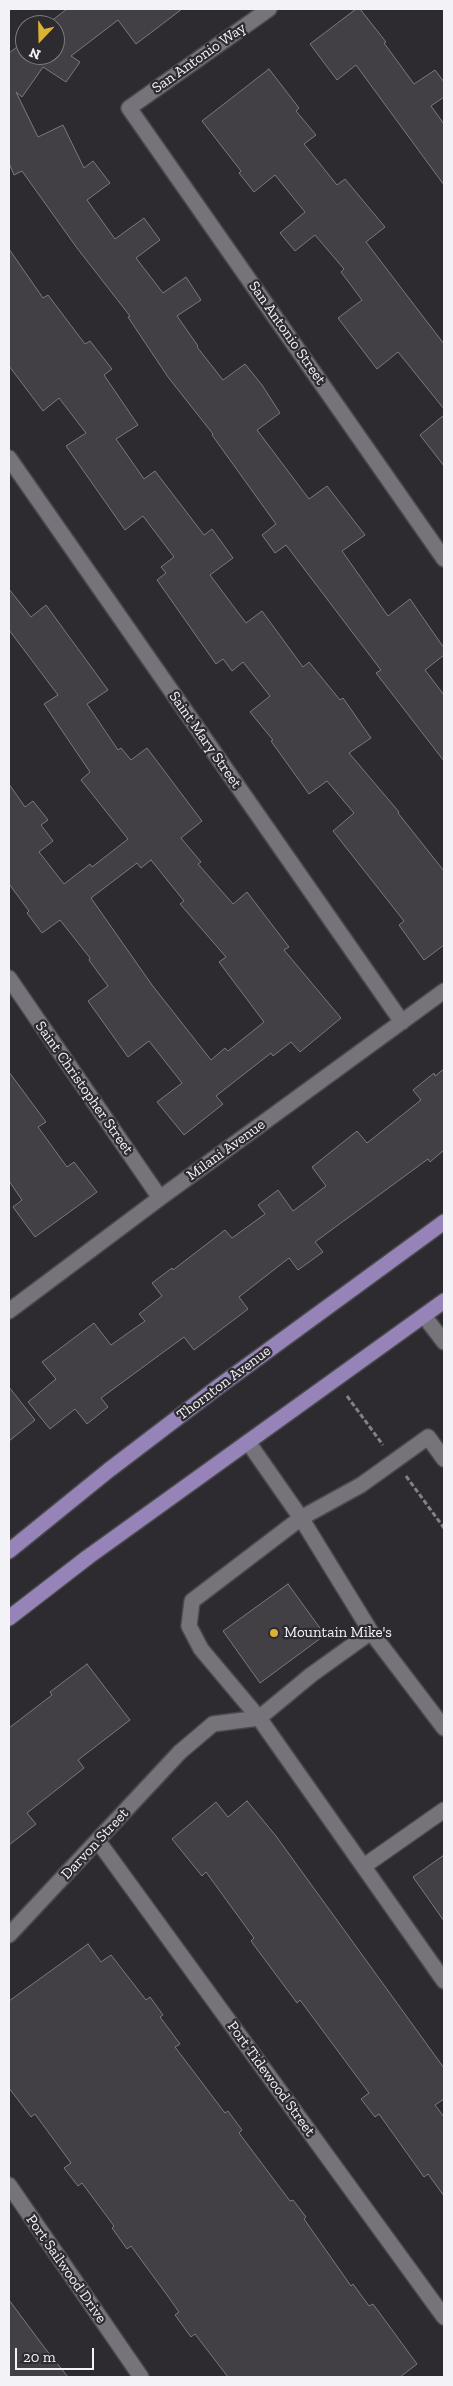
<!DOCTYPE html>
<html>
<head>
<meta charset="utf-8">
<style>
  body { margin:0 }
  #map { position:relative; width:453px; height:2386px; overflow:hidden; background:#2d2b30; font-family:"Zilla Slab",serif }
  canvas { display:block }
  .frame { position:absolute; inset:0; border:10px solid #f3f2f6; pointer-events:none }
  .north { position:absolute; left:15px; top:15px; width:50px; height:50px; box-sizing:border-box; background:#2d2b30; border:1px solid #7c7b7f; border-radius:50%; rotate:201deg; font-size:14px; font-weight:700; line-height:20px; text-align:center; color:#f3f2f6 }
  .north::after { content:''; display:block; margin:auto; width:18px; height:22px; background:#dbb233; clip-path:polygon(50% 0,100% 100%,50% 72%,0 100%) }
  .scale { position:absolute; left:15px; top:2348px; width:79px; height:22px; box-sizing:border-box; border:2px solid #f3f2f6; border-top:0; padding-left:6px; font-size:15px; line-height:18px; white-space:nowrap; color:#f3f2f6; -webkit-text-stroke:4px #2d2b30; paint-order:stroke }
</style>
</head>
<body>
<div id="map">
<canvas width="453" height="2386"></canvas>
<div class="frame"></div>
<div class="north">N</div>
<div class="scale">20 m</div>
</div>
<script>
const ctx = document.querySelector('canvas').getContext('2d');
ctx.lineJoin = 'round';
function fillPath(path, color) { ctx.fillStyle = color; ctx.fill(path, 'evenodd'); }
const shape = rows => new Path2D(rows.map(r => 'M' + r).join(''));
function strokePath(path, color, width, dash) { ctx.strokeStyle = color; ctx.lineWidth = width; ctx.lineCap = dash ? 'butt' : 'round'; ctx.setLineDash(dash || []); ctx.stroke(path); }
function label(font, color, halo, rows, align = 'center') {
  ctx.font = font + ' "Zilla Slab",serif'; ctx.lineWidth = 4.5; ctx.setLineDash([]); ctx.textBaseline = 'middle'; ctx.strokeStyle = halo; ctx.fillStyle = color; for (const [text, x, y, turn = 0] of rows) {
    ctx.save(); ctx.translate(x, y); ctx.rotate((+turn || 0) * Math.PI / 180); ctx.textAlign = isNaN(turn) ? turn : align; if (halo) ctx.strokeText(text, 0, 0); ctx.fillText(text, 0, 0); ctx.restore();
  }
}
const building = shape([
  [67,9,182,9,136,44,118,20,71,56,80,62,66,82,43,67,22,97,16,92,38,137,63,125,84,168,93,161,110,183,87,200,115,239,144,218,160,240,136,258,163,293,186,277,201,300,177,316,198,346,197,347,223,380,245,364,262,385,280,413,257,430,309,499,327,486,365,535,342,551,388,616,410,599,444,648,444,655,425,670,444,695,444,761,376,673,381,670,286,545,275,553,262,535,276,524,212,435,213,434,168,377,128,317,130,316,77,248,22,171,14,175,9,163,9,53,25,41,25,55,55,55,55,25,46,25,67,9],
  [356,9,360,9,386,42,384,43,414,84,435,70,444,82,444,97,431,106,444,124,444,185,356,65,337,80,310,44,356,9],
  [269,69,299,108,296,111,316,135,304,144,337,185,345,179,385,227,366,242,444,344,444,409,398,352,377,369,338,318,362,300,341,272,344,269,315,235,295,251,280,233,305,212,275,175,254,192,239,173,241,171,202,121,269,69],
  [9,249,43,298,48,295,85,344,90,341,112,369,104,375,138,425,116,439,144,479,155,471,204,535,212,529,233,558,210,575,246,623,262,611,303,667,309,662,340,700,343,698,371,738,349,753,399,812,398,813,444,871,444,945,424,960,399,925,404,921,333,831,354,813,327,781,309,794,271,741,273,740,250,712,270,696,243,662,232,671,223,659,216,664,157,580,166,573,161,567,174,557,143,516,125,530,66,446,86,433,59,398,43,411,9,366,9,249],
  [444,415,444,466,420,435,444,415],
  [9,589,31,617,46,605,108,690,87,704,118,750,121,748,131,760,147,748,202,821,181,838,201,862,198,864,233,904,247,892,289,947,284,950,341,1018,300,1052,291,1042,273,1056,271,1053,216,1096,223,1104,184,1135,157,1102,182,1083,149,1041,128,1057,88,1001,108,986,89,960,90,958,60,920,42,933,27,913,29,911,9,884,9,784,25,807,33,801,48,820,41,825,53,841,39,852,64,884,90,864,92,867,128,839,81,780,90,772,44,704,58,695,9,630,9,589],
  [151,860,184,901,180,904,226,957,219,962,264,1022,228,1051,225,1048,211,1060,152,985,91,898,137,863,141,868,151,860],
  [444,1069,444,1150,430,1162,428,1159,315,1242,323,1252,298,1270,289,1258,239,1297,248,1309,194,1350,184,1337,101,1398,108,1407,87,1424,75,1409,50,1429,28,1402,56,1379,42,1362,94,1323,111,1345,145,1321,139,1314,162,1296,152,1283,172,1268,173,1270,225,1230,232,1238,265,1214,258,1205,278,1190,293,1211,326,1186,312,1167,357,1131,367,1143,421,1100,413,1090,434,1073,435,1076,444,1069],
  [9,1072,46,1122,38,1127,67,1167,74,1162,97,1192,35,1237,13,1207,22,1200,9,1181,9,1072],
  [9,1387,35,1420,9,1441,9,1387],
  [288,1584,325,1635,260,1683,223,1631,288,1584],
  [87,1664,130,1720,78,1760,84,1768,27,1813,36,1824,9,1845,9,1728,52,1695,50,1692,87,1664],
  [247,1801,276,1836,444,2068,444,2099,435,2105,444,2117,444,2196,428,2174,424,2177,379,2114,375,2117,361,2099,369,2093,300,2000,297,2003,251,1941,254,1938,206,1872,202,1876,172,1839,216,1802,228,1817,247,1801],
  [444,1855,444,1921,413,1877,444,1855],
  [88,1944,101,1962,111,1955,146,2000,150,1997,163,2015,160,2017,180,2044,175,2047,225,2113,228,2111,242,2130,239,2133,290,2201,293,2200,306,2217,304,2219,351,2286,353,2284,369,2306,373,2304,417,2364,400,2377,228,2377,195,2334,191,2337,175,2315,179,2312,167,2295,131,2246,127,2249,112,2228,114,2226,82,2183,78,2186,64,2168,71,2163,35,2114,31,2117,9,2088,9,2001,88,1944],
  [9,2300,44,2347,68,2377,9,2377,9,2300]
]);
const path = shape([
  [347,1396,383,1445],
  [406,1476,444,1528]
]);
const lane = shape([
  [424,1316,444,1342],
  [248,1442,301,1518,371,1632,444,1728],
  [371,1632,311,1675,259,1718,444,1981],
  [259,1718,201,1649,189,1626,192,1601,301,1518,361,1485,428,1437,444,1459],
  [180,1752,213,1724,259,1718],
  [364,1866,444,1810]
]);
const street = shape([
  [269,9,129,108,444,559],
  [9,458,402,1022],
  [9,978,160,1198],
  [9,1311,160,1198,444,991],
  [98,1841,444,2317],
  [9,1935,180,1752],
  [9,2185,141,2377]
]);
const primary = shape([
  [9,1551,109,1470,218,1387,444,1222],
  [9,1618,88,1557,444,1301]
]);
const markers = [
  [274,1633,5,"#dbb233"]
];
const streetNames = [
  ["San Antonio Way",199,58,-35],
  ["San Antonio Street",287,333,55],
  ["Saint Mary Street",205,740,55],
  ["Saint Christopher Street",84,1088,55],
  ["Milani Avenue",226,1150,-36],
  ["Thornton Avenue",224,1383,-37],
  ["Darvon Street",95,1844,-47],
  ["Port Tidewood Street",271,2079,54],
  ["Port Sailwood Drive",66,2269,55]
];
const poiNames = [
  ["Mountain Mike's",284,1633]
];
fillPath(building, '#424045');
strokePath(building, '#7a797e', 1);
strokePath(lane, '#4a494d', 18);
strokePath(street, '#4a494d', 18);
strokePath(primary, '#4a494d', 18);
strokePath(path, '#828185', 3, [5, 2.5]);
strokePath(lane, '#76747a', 15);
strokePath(street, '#76747a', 15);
strokePath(primary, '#9684b8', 15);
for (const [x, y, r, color] of markers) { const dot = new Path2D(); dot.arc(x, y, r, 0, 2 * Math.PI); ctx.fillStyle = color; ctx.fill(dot); strokePath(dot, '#2d2b30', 2); }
label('15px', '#f3f2f6', '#2d2b30', streetNames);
label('15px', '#f3f2f6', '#2d2b30', poiNames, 'left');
</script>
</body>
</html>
